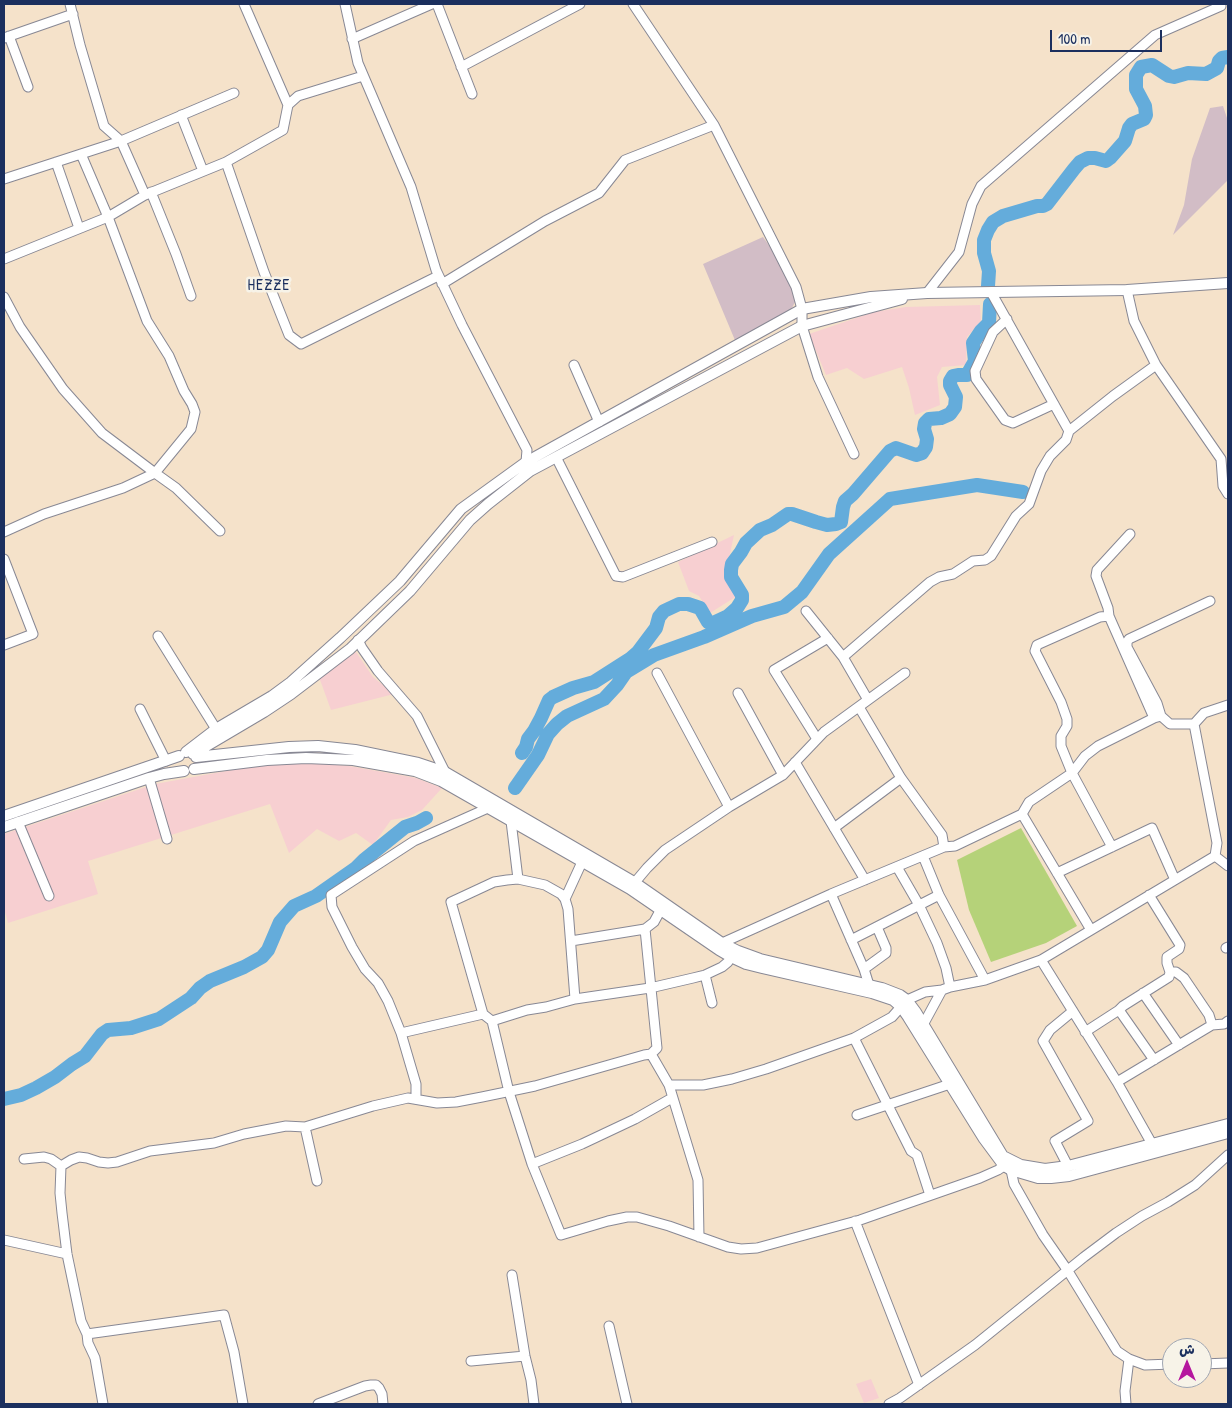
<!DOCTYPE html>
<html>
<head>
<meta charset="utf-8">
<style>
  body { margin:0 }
  #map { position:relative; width:1232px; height:1408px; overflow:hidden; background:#f5e2ca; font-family:"Patrick Hand","Playpen Sans Arabic",sans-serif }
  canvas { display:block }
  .frame { position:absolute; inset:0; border:5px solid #1b2f5e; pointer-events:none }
  .north { position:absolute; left:1162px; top:1338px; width:50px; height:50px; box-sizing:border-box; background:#f7f3e8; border:1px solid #9fa5b1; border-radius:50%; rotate:0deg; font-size:14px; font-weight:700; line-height:20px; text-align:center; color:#1b2f5e }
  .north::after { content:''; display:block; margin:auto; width:18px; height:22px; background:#b5179e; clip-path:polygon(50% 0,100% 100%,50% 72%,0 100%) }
  .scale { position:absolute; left:1050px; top:30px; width:112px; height:22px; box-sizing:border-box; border:2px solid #1b2f5e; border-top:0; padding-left:6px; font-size:15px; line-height:18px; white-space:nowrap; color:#1b2f5e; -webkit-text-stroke:4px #f7f3e8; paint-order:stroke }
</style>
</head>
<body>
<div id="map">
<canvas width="1232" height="1408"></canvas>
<div class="frame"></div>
<div class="north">ش</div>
<div class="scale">100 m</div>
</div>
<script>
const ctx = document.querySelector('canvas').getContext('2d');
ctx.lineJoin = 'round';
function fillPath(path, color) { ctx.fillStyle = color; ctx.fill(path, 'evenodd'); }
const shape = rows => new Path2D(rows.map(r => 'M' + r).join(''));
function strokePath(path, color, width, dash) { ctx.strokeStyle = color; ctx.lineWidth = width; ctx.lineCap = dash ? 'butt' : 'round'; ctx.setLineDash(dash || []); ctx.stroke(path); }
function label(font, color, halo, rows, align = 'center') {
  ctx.font = font + ' "Patrick Hand",sans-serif'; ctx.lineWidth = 5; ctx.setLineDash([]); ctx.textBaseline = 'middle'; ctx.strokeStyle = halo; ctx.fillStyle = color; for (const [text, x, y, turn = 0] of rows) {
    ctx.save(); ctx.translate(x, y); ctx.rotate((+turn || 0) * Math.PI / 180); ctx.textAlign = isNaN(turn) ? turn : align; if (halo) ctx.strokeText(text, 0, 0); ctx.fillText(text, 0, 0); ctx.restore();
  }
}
const built = shape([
  [980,305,981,321,967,337,966,365,942,367,937,377,940,405,915,415,909,388,902,367,864,379,847,368,826,375,809,334,874,312,906,307],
  [734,535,725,577,737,596,710,613,699,596,689,591,678,562],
  [356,652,373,677,394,694,331,710,319,677],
  [306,762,349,766,416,778,442,788,422,810,408,817,391,820,373,845,356,833,339,841,317,829,289,853,270,804,88,861,98,894,8,923,4,908,4,834,155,784,254,766],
  [871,1379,879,1398,864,1403,856,1384]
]);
const industrial = shape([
  [1223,106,1228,121,1228,180,1173,235,1184,205,1192,159,1210,108],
  [763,237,783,265,796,300,788,316,737,345,703,264]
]);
const green = shape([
  [1021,828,1077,926,1046,943,991,962,969,910,957,860]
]);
const river = shape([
  [988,286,989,271,984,253,984,240,988,230,993,222,1003,216,1037,206,1043,206,1047,204,1074,169,1080,162,1088,158,1095,158,1106,161,1110,158,1125,141,1129,128,1132,124,1144,119,1146,115,1145,106,1136,89,1136,75,1141,67,1152,65,1169,76,1174,77,1188,73,1206,74,1217,68,1219,61,1222,58,1228,57],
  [522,753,526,747,528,739,534,731,541,718,549,700,553,697,573,688,594,682,630,659,638,652,656,628,659,617,664,611,679,604,688,604,700,608,708,622,713,623,728,616,737,608,742,600,742,595,731,577,731,570,732,564,741,552,746,543,760,530,772,525,788,514,792,514,816,522,827,525,836,524,841,522,843,507,845,501,853,494,890,451,896,448,916,455,922,453,926,447,927,439,924,429,925,423,929,419,941,418,950,414,955,407,956,397,950,385,950,381,953,376,958,375,967,375,975,361,973,343,981,331,989,323,990,304],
  [515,788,538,755,548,734,557,724,567,716,604,699,617,685,626,672,654,655,704,637,752,616,784,607,802,592,829,554,890,499,977,485,1023,492],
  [4,1099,21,1095,36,1088,55,1077,72,1064,85,1056,102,1034,108,1030,131,1028,159,1019,191,998,200,988,210,981,244,967,262,957,268,950,280,922,294,906,316,896,356,868,364,860,405,827,417,823,426,818]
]);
const minor = shape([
  [70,4,80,45,104,126,121,141,145,195],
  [244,4,288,105],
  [345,4,358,63,411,187,436,270,462,325,527,450,526,462,529,467],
  [437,4,472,94],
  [633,4,714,125,796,287,802,309,802,326,818,377,854,454],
  [9,36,28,87],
  [4,38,73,14],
  [352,39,432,4],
  [461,67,580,4],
  [181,115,203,171],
  [56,162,79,228],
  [226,162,264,272,289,335,301,344,438,276],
  [4,179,121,141,234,93],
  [151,192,176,254,191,296],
  [4,259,108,217,145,195,226,162,283,130,288,105,298,96,363,76],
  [442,284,545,221,599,193,625,160,714,125],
  [1127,290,1134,321,1156,365,1221,459,1223,486,1228,494],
  [991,292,1069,431],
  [927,293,959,252,972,204,981,186,1155,35,1221,6,1219,4],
  [4,297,20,327,63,389,102,433,155,473,176,488,220,531],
  [1007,319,993,332,975,371,976,379,1005,420,1013,423,1054,404],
  [574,365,599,422],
  [556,457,616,576,623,577,712,542],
  [4,532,44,514,123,488,155,473,191,429,195,412,192,404,184,391,169,356,147,321,108,217,81,154],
  [1130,534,1097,570,1096,576,1108,608,1109,616,1154,718],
  [4,559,33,634,4,645],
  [806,611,843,657,868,700],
  [1109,616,1100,617,1037,645,1035,651,1061,702,1067,719,1067,726,1061,736,1061,746,1072,773,1112,847],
  [158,636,216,729],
  [358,640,362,648,378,671,417,716,445,772],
  [843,657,930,582,939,577,953,574,973,561,985,560,991,556,1016,516,1029,504,1041,471,1050,456,1066,440,1069,431,1113,396,1156,365],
  [657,673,729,807],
  [738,693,783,775],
  [1228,705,1204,713,1194,724,1217,843,1215,856,1228,866],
  [859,707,901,778,942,835,944,847],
  [140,709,166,761],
  [1161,716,1157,703,1127,647,1127,642,1129,639,1210,601],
  [817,739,774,670,828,638],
  [795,762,865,880],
  [149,778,167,839],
  [1022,814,1091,930],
  [511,821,518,879],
  [18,822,49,896],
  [834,828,901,778],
  [923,856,939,895,985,980],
  [897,867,919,905,937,943,946,968,950,987],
  [1057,873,1152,828,1175,880],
  [631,887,647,868,665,850,729,807,783,775,824,732,905,673],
  [831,894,864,969,869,985],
  [565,899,582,862],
  [851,940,939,895],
  [571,941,645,929,654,922,660,911],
  [720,948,722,943,831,894,944,847,955,846,1022,814,1029,802,1072,773,1085,756,1098,746,1154,718,1161,716,1170,724,1194,724],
  [1226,948,1228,947],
  [1041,960,1117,1082,1152,1144],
  [864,969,886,953,886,948,877,927],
  [1170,972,1176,972,1184,978,1209,1015,1212,1025],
  [705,975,712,1003],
  [1143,993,1179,1045],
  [575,999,568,909,565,899,561,894,545,885,518,879,507,880,494,882,451,902,483,1014,492,1021,509,1092,532,1164,561,1235,608,1221,627,1217,637,1217,669,1226,728,1247,741,1249,757,1248,860,1220,980,1178,998,1170,1004,1166],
  [1119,1010,1154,1060],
  [492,1021,527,1010,546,1007,575,999,650,988,693,978,705,975,722,967,728,962,731,957],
  [923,1025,942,990],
  [1085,1032,1119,1010,1123,1006,1169,977,1170,972,1167,963,1167,957,1179,949,1180,945,1149,895],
  [401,1033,483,1014],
  [854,1038,911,1151,917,1155,930,1195],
  [651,1054,669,1085,698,1180,699,1237],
  [1117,1082,1212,1025,1224,1024,1228,1021],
  [669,1085,703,1085,732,1079,766,1069,854,1038,892,1017,907,1000,925,992,942,990,950,987,985,980,1041,960,1215,856],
  [416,1099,416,1084,401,1033,388,1001,378,983,365,969,352,947,332,907,331,895,414,841,488,808],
  [857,1115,950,1084],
  [305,1127,317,1181],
  [24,1159,44,1157,51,1159,61,1166],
  [532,1164,582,1144,635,1119,672,1098],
  [61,1166,71,1160,79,1157,87,1158,99,1162,108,1163,117,1162,150,1151,214,1143,244,1134,286,1126,305,1127,373,1106,408,1098,437,1103,456,1102,482,1097,535,1086,644,1055,651,1054,657,1048,645,929],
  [61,1166,60,1193,62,1213,67,1254,81,1321,87,1334,88,1343,95,1358,103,1404],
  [1068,1166,1055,1141,1088,1121,1043,1041,1050,1030,1073,1011],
  [1011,1170,1014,1184,1043,1235,1068,1271,1117,1351,1129,1359,1145,1365,1172,1364],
  [855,1221,919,1385],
  [4,1240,67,1254],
  [512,1275,525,1356,531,1380,534,1404],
  [609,1326,627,1404],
  [87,1334,224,1315,234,1352,243,1404],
  [471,1361,525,1356],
  [1202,1364,1228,1363],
  [318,1404,365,1386,371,1385,376,1385,379,1388,382,1394,383,1404],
  [889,1404,900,1398,975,1345,1084,1257,1116,1233,1142,1216,1168,1202,1195,1185,1228,1155],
  [1126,1404,1125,1391,1129,1359]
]);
const major = shape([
  [186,752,216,729,272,696,291,682,340,638,400,581,461,509,526,462,802,309,871,297,927,293,1127,290,1228,283],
  [193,754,264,712,291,694,350,649,410,591,470,520,488,504,530,471,802,326,902,299],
  [196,757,289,747,318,746,355,750,418,763,445,772,634,882,722,943,738,951,760,959,882,988,900,995,907,1000,916,1012,1003,1156,1021,1165,1045,1169,1068,1166,1228,1124],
  [194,769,267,760,306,758,353,760,415,771,441,781,630,889,719,950,731,957,746,964,762,968,872,993,893,1000,901,1007,908,1017,984,1139,1004,1166,1011,1170,1038,1178,1051,1178,1069,1176,1228,1133],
  [4,816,179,756],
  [4,827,149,778,164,774,184,771]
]);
const quarterNames = [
  ["HEZZE",269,286]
];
fillPath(built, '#f7cfd1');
fillPath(industrial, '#d2bdc6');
fillPath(green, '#b5d279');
strokePath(river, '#64acdb', 14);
strokePath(minor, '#888894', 11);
strokePath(major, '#888894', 12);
strokePath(minor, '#fff', 9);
strokePath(major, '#fff', 10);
ctx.letterSpacing = '1px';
label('16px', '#1b2f5e', '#f7f3e8', quarterNames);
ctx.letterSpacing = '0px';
</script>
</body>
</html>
